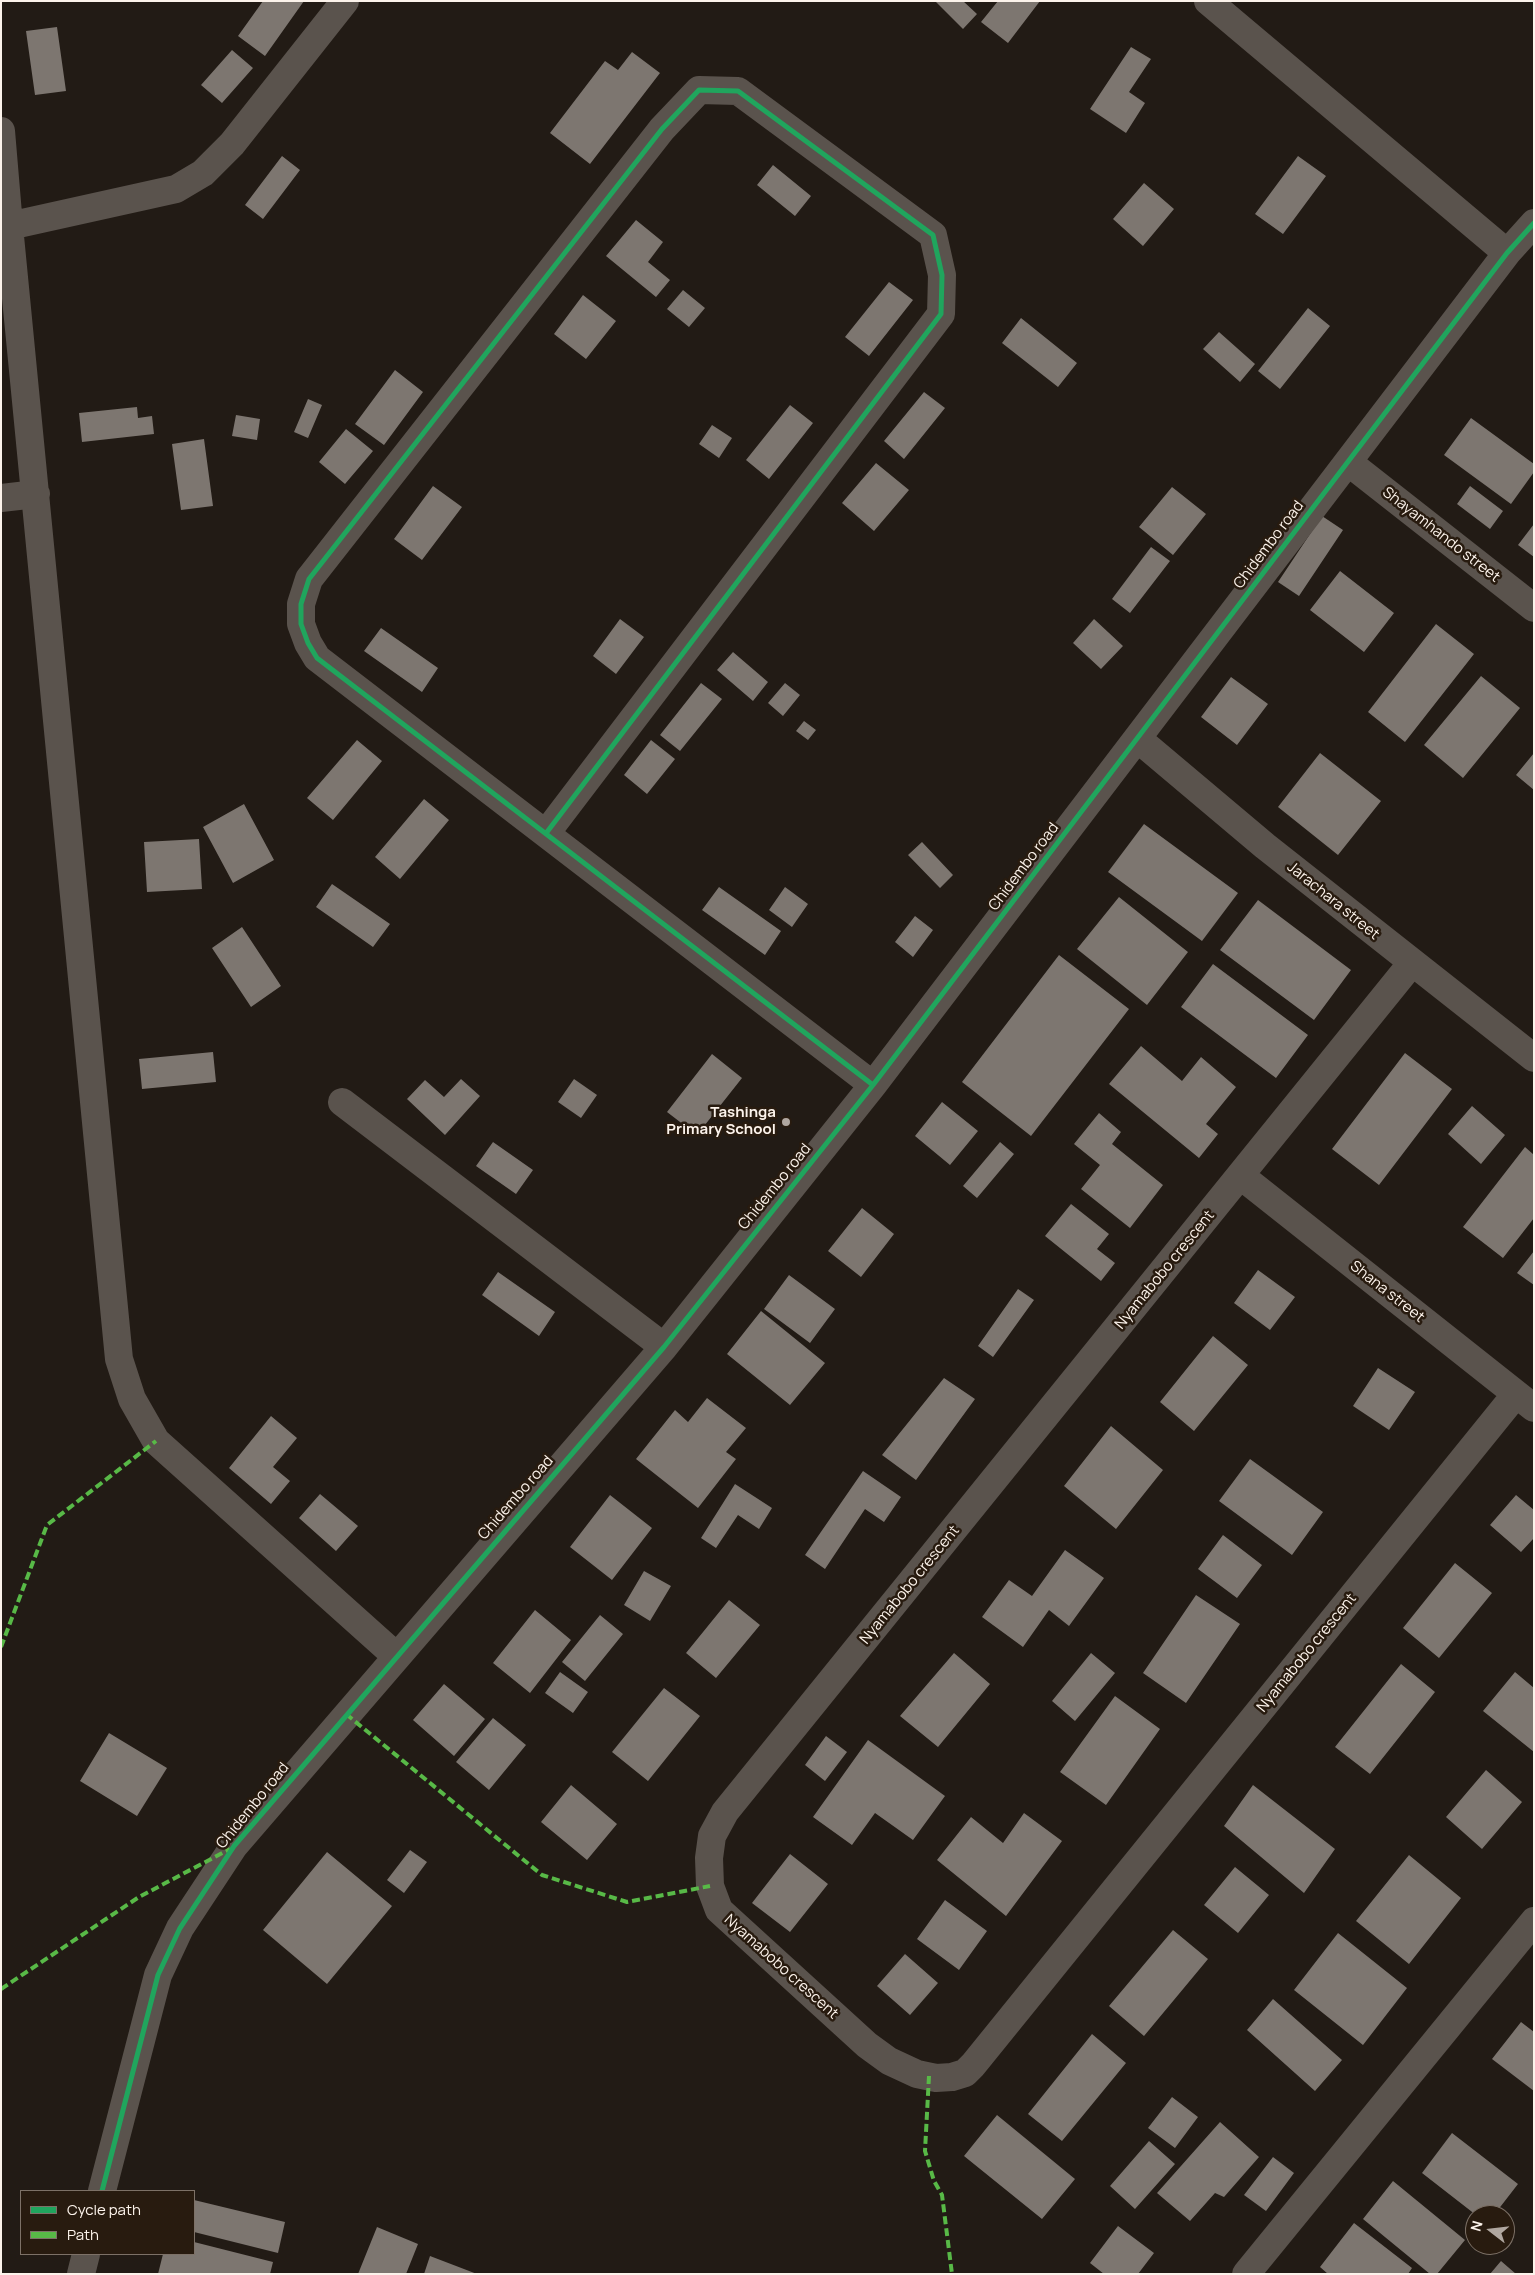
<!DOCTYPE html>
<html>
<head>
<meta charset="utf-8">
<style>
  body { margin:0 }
  #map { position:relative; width:1535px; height:2275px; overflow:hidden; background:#221b15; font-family:Manrope,sans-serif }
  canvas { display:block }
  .frame { position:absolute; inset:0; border:2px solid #fcf3eb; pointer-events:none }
  .legend { position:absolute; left:20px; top:2190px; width:175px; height:65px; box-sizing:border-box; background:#281b0f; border:1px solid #7d7167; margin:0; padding:6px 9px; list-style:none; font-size:15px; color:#fcf3eb }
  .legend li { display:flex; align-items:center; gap:10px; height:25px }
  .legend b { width:25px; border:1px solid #7d7167 }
  .north { position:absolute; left:1465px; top:2205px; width:50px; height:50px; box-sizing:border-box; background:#281b0f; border:1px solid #7d7167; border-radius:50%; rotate:286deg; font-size:14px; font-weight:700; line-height:20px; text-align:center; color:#fcf3eb }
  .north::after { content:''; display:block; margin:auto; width:18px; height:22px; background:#b0a7a0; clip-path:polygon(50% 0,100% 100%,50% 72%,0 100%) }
</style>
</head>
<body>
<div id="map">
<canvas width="1535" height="2275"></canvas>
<div class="frame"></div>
<ul class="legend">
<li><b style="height:6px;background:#20a55d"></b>Cycle path</li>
<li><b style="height:6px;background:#58b947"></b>Path</li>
</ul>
<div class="north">N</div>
</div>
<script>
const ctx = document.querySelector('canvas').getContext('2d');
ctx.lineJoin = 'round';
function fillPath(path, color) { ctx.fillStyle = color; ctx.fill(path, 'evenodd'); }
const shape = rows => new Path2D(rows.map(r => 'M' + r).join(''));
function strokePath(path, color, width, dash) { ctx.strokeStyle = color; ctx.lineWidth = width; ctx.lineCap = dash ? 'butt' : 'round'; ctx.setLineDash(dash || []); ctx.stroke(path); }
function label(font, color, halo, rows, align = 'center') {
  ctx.font = font + ' Manrope,sans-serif'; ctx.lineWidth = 5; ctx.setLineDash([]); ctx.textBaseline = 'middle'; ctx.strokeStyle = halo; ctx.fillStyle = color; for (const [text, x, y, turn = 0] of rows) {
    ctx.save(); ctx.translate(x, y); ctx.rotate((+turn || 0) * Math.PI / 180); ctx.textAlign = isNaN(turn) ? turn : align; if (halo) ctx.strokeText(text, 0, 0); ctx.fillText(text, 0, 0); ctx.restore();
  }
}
const building = shape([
  [263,1,304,1,265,56,238,36],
  [935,1,963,1,977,14,963,29],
  [998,1,1040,1,1008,43,981,22],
  [57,27,66,91,35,95,26,31],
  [1131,47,1151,59,1129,92,1145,103,1126,133,1090,109],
  [232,50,253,68,222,103,201,85],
  [632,52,660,73,590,164,550,133,605,61,618,70],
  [282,156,300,170,263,219,245,205],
  [1298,156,1326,176,1283,234,1255,214],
  [773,165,811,196,795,216,757,185],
  [1144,183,1174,209,1143,246,1113,219],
  [636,220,663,242,648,262,670,280,656,297,606,256],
  [889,282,913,300,869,356,845,337],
  [683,290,705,308,689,327,667,309],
  [583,295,616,321,586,359,554,334],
  [1308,308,1330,326,1280,389,1258,371],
  [1021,318,1077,363,1058,387,1002,343],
  [1219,332,1255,364,1240,382,1203,349],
  [395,370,423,392,384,445,355,424],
  [924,392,945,408,904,459,884,441],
  [308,399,322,405,308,438,294,432],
  [790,405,813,423,769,479,746,460],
  [137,407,138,418,152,416,154,434,82,442,79,413],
  [236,415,260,419,257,440,232,436],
  [1471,418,1534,464,1534,472,1511,504,1444,455],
  [712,425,732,438,719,458,699,444],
  [346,429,373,451,345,484,319,462],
  [204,439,213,506,181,510,172,444],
  [876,463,909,490,874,531,842,503],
  [433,486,462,507,422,560,394,539],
  [1470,486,1503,511,1490,529,1457,504],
  [1172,487,1206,514,1173,555,1139,527],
  [1322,516,1343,530,1299,596,1278,582],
  [1534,524,1534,557,1518,545],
  [1151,547,1170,561,1130,613,1112,599],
  [1340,571,1394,613,1364,652,1310,610],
  [620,619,644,637,616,674,593,656],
  [1094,619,1123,646,1101,669,1073,643],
  [1436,624,1474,654,1405,742,1368,712],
  [381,628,438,668,422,692,364,651],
  [733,652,768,682,753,701,717,670],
  [1481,676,1520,708,1463,778,1424,745],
  [1231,677,1268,704,1237,745,1201,717],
  [701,683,722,699,680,751,660,735],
  [785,683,800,695,783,716,768,703],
  [804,721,816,730,808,740,796,731],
  [357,740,382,761,333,820,307,798],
  [651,740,675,759,647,794,624,775],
  [1320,753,1381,801,1338,855,1278,807],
  [1534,753,1534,790,1516,775],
  [424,799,449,820,400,879,375,857],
  [244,804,274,860,233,883,203,827],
  [1144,824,1238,893,1202,941,1108,872],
  [199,839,202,889,147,892,144,842],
  [922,842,953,875,940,888,908,855],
  [332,884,390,924,373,947,316,907],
  [719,887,781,931,765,955,702,910],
  [785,887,808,904,792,927,769,910],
  [1119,897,1188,952,1147,1005,1077,949],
  [1258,900,1351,970,1314,1020,1220,950],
  [915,916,933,930,913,957,895,942],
  [242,927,281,986,251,1007,212,948],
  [1059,955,1129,1009,1031,1136,962,1082],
  [1213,964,1308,1035,1276,1078,1181,1007],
  [1141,1046,1182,1081,1201,1057,1236,1087,1206,1124,1218,1134,1199,1158,1109,1084],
  [213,1052,216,1082,142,1089,139,1059],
  [1405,1053,1452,1089,1379,1185,1332,1149],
  [712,1054,742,1078,697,1135,667,1112],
  [461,1079,480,1096,445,1135,407,1099,425,1080,444,1097],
  [574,1079,597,1095,581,1118,558,1102],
  [942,1102,978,1131,950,1165,915,1136],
  [1472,1106,1505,1135,1481,1164,1448,1134],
  [1099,1113,1121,1132,1112,1144,1163,1185,1130,1228,1081,1189,1100,1165,1074,1144],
  [493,1142,533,1170,516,1194,476,1166],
  [1000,1142,1014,1154,977,1198,963,1186],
  [1525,1147,1534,1155,1534,1218,1503,1258,1463,1227],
  [1071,1204,1109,1234,1097,1249,1115,1263,1101,1281,1045,1236],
  [862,1208,894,1234,861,1277,828,1251],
  [1534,1251,1534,1285,1517,1273],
  [1258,1270,1295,1297,1270,1330,1234,1303],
  [498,1272,555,1312,539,1336,482,1295],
  [789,1275,835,1309,810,1343,764,1309],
  [1018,1289,1034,1300,993,1357,978,1346],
  [761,1311,825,1363,790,1405,727,1354],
  [1213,1336,1248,1365,1194,1431,1160,1402],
  [1378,1368,1415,1392,1389,1430,1353,1406],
  [944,1378,975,1399,916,1480,882,1455],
  [707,1398,746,1428,726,1452,736,1459,698,1508,636,1459,675,1410,688,1422],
  [271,1416,297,1438,273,1467,290,1481,271,1504,229,1468],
  [1111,1426,1163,1470,1116,1529,1064,1486],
  [1250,1459,1323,1512,1292,1555,1219,1501],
  [863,1471,901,1497,884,1522,865,1509,825,1569,805,1555],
  [735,1484,772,1508,759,1529,738,1515,716,1548,701,1538],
  [320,1494,358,1526,336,1551,299,1518],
  [610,1495,652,1528,612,1580,570,1547],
  [1516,1495,1534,1510,1534,1538,1521,1552,1490,1525],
  [1223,1535,1262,1565,1237,1598,1198,1569],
  [1065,1550,1104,1578,1069,1626,1049,1610,1023,1647,982,1617,1009,1580,1032,1596],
  [1455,1563,1492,1593,1439,1658,1403,1628],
  [644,1571,671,1586,650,1621,624,1605],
  [1196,1595,1240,1624,1186,1703,1143,1673],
  [729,1600,760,1625,716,1678,686,1653],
  [535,1610,571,1640,530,1693,493,1663],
  [600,1615,623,1634,585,1681,562,1662],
  [954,1653,990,1684,938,1747,900,1716],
  [1091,1653,1115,1673,1075,1721,1052,1701],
  [1401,1664,1435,1692,1370,1774,1335,1747],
  [560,1672,588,1692,573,1713,545,1693],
  [1515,1672,1534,1688,1534,1752,1483,1711],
  [444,1684,485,1719,454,1756,413,1720],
  [664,1688,700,1716,648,1781,612,1752],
  [1115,1696,1160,1729,1106,1805,1060,1772],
  [493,1718,526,1745,489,1790,456,1762],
  [109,1733,167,1768,137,1816,80,1781],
  [826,1736,847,1752,825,1781,805,1765],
  [868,1740,945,1796,913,1840,875,1813,852,1845,813,1817],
  [1486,1770,1522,1802,1482,1849,1446,1817],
  [571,1785,617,1824,587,1860,541,1822],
  [1253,1785,1335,1849,1304,1893,1224,1826],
  [1024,1813,1062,1841,1006,1916,937,1860,971,1817,1003,1843],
  [410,1850,427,1862,404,1893,387,1880],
  [327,1852,392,1906,327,1984,263,1930],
  [790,1854,828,1884,790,1932,752,1903],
  [1409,1855,1461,1898,1409,1964,1356,1921],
  [1235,1867,1269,1895,1238,1933,1204,1905],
  [945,1900,987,1931,959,1970,917,1939],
  [1173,1930,1208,1959,1144,2036,1109,2006],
  [1338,1933,1407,1988,1363,2045,1294,1990],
  [905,1954,938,1983,910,2015,877,1986],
  [1273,1999,1342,2060,1315,2091,1247,2030],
  [1521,2022,1534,2032,1534,2091,1492,2059],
  [1092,2034,1126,2063,1062,2141,1028,2114],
  [1172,2097,1198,2117,1175,2148,1148,2128],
  [997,2115,1075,2179,1042,2219,964,2156],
  [1220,2122,1259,2157,1224,2197,1215,2193,1190,2221,1157,2193],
  [1452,2133,1518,2184,1494,2215,1476,2215,1422,2173],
  [1149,2141,1175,2164,1135,2209,1110,2186],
  [1273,2157,1294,2173,1266,2211,1244,2195],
  [1393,2181,1465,2240,1437,2274,1430,2274,1363,2219],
  [194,2200,285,2222,278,2253,194,2232],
  [1354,2223,1412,2268,1408,2274,1328,2274,1320,2267],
  [1118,2226,1154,2253,1138,2274,1104,2274,1090,2263],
  [377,2227,418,2244,406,2274,358,2274],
  [194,2242,273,2262,270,2274,158,2274,163,2254,194,2254],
  [430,2256,477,2274,424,2274],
  [1501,2261,1516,2274,1490,2274]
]);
const minor = shape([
  [1208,1,1507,253],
  [1,131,9,226,119,1359,132,1399,156,1441,396,1656],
  [9,226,176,189,203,173,232,144,345,1],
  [1348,462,1534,608],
  [1,498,36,494],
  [1138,739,1265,846,1534,1058],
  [547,832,941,314,942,275,933,235,738,91,699,90,662,129,309,579,301,604,301,624,308,643,317,658,873,1085],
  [1411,964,725,1812,712,1836,709,1858,710,1886,719,1910,867,2045,889,2061,917,2074,936,2078,952,2077,965,2073,973,2065,1516,1394],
  [342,1102,664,1347],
  [1241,1176,1534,1408],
  [102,2191,158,1975,180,1928,234,1846,664,1347,873,1085,1507,253,1534,223],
  [81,2274,86,2254],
  [1246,2274,1534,1921]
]);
const quiet = shape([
  [1,1647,47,1525,156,1441],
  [346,1714,542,1875,627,1902,710,1886],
  [1,1989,139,1897,230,1849],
  [929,2076,925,2151,934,2181,942,2195,952,2274]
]);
const cycleway = shape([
  [547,832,941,314,942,275,933,235,738,91,699,90,662,129,309,579,301,604,301,624,308,643,317,658,873,1085],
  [102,2191,158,1975,180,1928,234,1846,664,1347,873,1085,1507,253,1534,223]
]);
const markers = [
  [786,1122,5,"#b0a7a0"]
];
const streetNames = [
  ["Shayamhando street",1441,535,38],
  ["Chidembo road",1269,545,-53],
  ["Chidembo road",1024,867,-53],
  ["Jarachara street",1333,901,39],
  ["Chidembo road",775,1187,-51],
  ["Nyamabobo crescent",1165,1270,-51],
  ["Shana street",1387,1292,38],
  ["Chidembo road",516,1498,-49],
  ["Nyamabobo crescent",910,1585,-51],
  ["Nyamabobo crescent",1307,1653,-51],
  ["Chidembo road",253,1806,-51],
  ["Nyamabobo crescent",781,1967,42]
];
const poiNames = [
  ["Tashinga",776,1113],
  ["Primary School",776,1130]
];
fillPath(building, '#7d7670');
strokePath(minor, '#5a534d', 28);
strokePath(quiet, '#58b947', 4, [8, 4]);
strokePath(cycleway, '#20a55d', 5);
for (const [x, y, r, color] of markers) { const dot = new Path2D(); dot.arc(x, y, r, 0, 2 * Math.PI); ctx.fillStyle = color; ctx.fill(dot); strokePath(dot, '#281b0f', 2); }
label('15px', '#fcf3eb', '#281b0f', streetNames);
label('bold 15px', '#fcf3eb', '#281b0f', poiNames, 'right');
</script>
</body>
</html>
